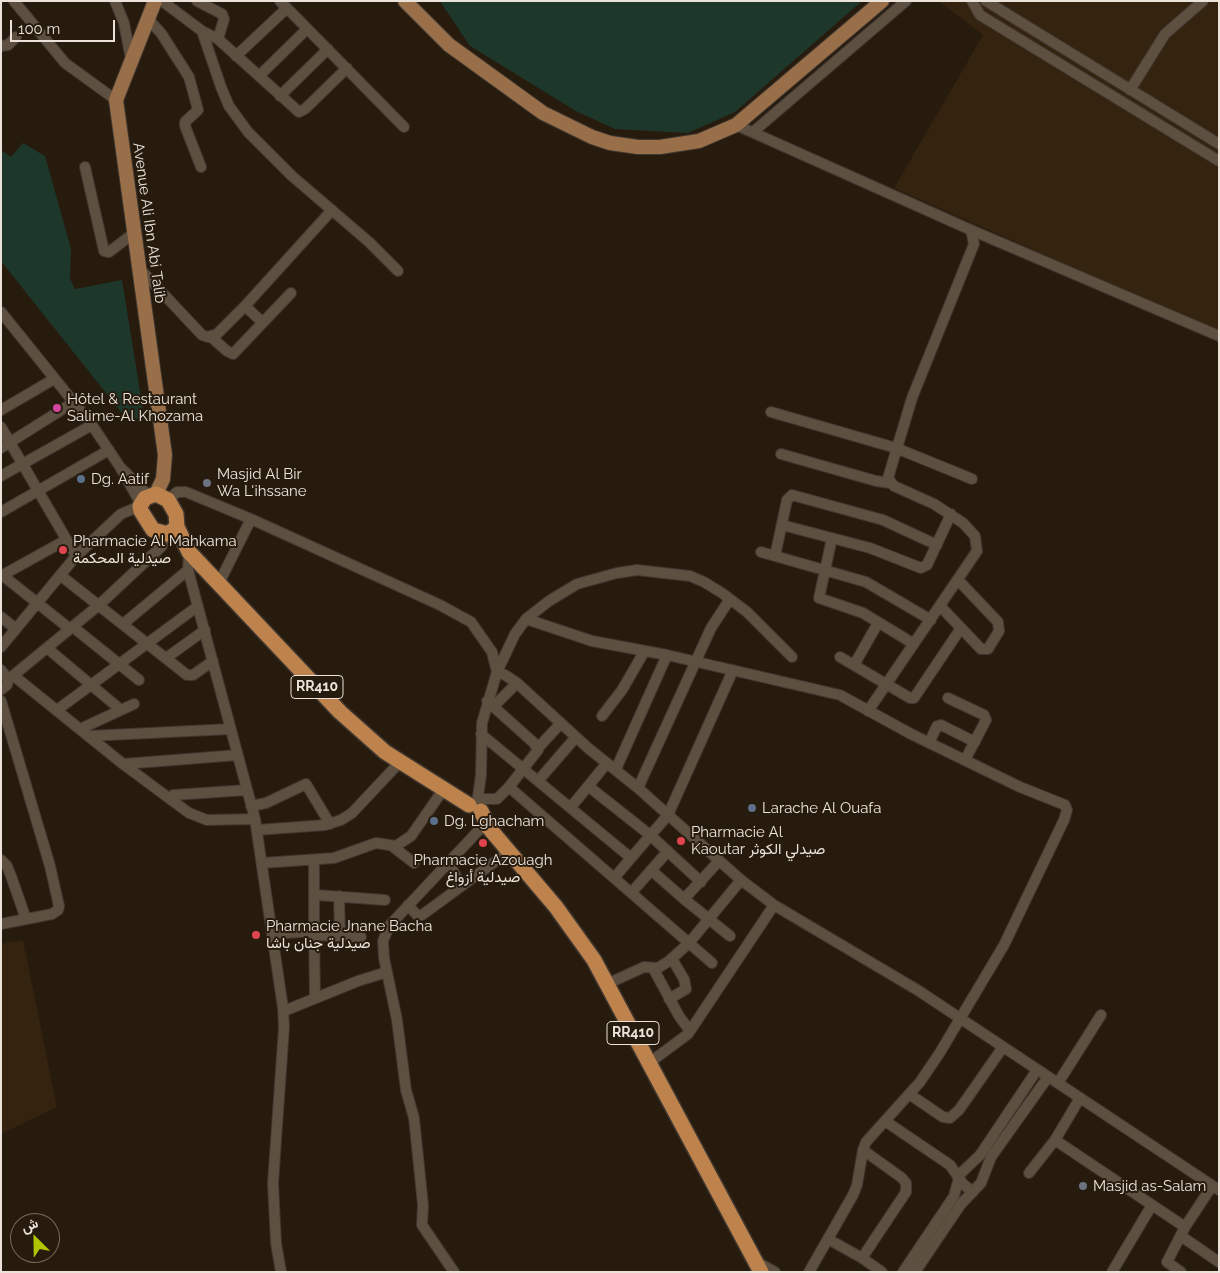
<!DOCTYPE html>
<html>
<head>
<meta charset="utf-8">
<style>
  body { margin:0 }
  #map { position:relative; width:1220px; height:1273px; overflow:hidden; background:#271b0e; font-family:Raleway,Vazirmatn,sans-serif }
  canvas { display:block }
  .frame { position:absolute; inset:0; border:2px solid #ebe3da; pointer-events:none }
  .north { position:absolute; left:10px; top:1213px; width:50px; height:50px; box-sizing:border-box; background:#271b0e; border:1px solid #756b60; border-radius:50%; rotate:337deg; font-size:14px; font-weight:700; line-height:20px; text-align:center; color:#ebe3da }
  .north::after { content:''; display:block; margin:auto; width:18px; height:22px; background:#b1c500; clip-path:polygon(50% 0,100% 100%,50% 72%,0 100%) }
  .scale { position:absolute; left:10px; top:20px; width:105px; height:22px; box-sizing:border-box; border:2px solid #ebe3da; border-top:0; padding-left:6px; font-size:15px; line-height:18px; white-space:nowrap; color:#ebe3da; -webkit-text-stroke:4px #271b0e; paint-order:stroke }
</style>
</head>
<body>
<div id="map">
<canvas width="1220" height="1273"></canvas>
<div class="frame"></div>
<div class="north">ش</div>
<div class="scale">100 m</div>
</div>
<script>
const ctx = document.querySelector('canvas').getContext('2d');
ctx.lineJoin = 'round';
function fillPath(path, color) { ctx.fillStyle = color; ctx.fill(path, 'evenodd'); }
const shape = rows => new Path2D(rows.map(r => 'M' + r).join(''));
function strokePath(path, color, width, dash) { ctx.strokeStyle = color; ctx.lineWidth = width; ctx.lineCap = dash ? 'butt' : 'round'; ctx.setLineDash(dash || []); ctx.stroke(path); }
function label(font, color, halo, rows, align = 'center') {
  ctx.font = font + ' Raleway,Vazirmatn,sans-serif'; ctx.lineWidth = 4; ctx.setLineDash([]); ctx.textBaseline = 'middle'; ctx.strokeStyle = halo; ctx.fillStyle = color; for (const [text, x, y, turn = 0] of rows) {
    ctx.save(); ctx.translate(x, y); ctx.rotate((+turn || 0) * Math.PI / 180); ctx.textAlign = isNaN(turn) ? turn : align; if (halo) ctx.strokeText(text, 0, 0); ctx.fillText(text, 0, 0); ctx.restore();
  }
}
const built = shape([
  [939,1,1219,1,1219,332,894,188,983,35],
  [23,940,57,1107,1,1134,1,944]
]);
const green = shape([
  [440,1,862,1,735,112,688,133,615,129,576,111,470,46],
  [23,143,45,156,71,249,70,279,75,289,122,280,144,416,129,422,1,261,1,150,11,157]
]);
const minor = shape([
  [14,1,65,63,116,100],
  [115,1,124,23,131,59],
  [162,1,202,31,218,39,299,112,305,109,347,68],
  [197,1,222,14,224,19,218,39],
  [280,1,404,127],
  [972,1,980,15,1219,161],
  [986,1,1219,144],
  [148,19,161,33,189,77,198,110,185,122,185,126,201,167],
  [202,31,221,87,229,106,248,132,292,176,369,242,398,271],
  [1,46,8,45,16,37],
  [236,56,287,8],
  [259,76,307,29],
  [1130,90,1165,34,1203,1],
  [280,96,328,49],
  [736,125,971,230,1219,336],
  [753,132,906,1],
  [85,167,104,251,109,252,134,233],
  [140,269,202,335,208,337,217,334,245,306,332,210],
  [245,306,262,322],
  [1,312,92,425,120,467],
  [210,336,227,351,233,354,291,293],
  [1,410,54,379],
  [771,412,896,448,972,479],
  [1,427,76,556],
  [1,448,74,402],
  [781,454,876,481,890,483],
  [1,476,92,425],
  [168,500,177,492,186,492,251,519,440,605,471,622,492,652,497,672,482,723,481,775,477,804],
  [141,504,120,467,149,496],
  [1,512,109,450],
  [782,525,870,548,921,568,927,565,951,514],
  [832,538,819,598,863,613,914,644],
  [189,552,188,570,255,819,283,1008,284,1027,273,1183,276,1243,281,1272],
  [761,552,866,582,931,620],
  [775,556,787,500,792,495,883,520,937,545],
  [2,575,70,629],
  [60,575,187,675,193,675,213,661],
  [1,576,66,540],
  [219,583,251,519],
  [941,607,981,649,988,649,999,631,998,622,959,581],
  [1,617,16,629],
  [526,619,592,641,667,655,840,695,911,734,1020,787,1065,805,1067,810,1064,820,1004,945,939,1054,920,1082,866,1142,863,1150,857,1185,853,1195,809,1272],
  [123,624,188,570],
  [73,627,139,680],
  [1,647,76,556,121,514,140,506],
  [47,648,121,710],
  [792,657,747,612,722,593,704,582,690,576,637,570,617,573,577,584,549,601,526,619,515,634,497,672,505,675,517,683,588,748,638,788,741,880,774,905,919,991,1219,1190],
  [840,657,910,698,914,698,961,628],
  [166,658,205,630],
  [854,665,878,623],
  [1,670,8,679,7,685,1,690],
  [14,676,123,764,189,813,207,820,255,819],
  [9,679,99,605,162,546,164,535],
  [948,698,984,715,986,720,965,760],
  [1,701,50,866,59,906,58,910,52,914,1,924],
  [487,701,534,743,538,750,509,787,689,943,669,961,658,968,644,967,607,984],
  [493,707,517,683],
  [57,710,198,606],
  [868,711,977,551,975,536,963,523,934,504,894,486,888,478,912,398,974,244,971,230],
  [602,716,622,690,644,652],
  [80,729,134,704],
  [481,734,631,858,615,877],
  [89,736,231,729],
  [929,743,937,726,941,725,975,742],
  [538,748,561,723],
  [123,764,238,755],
  [616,769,667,655],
  [538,781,576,737],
  [588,786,650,835,701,882],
  [638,788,711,628,730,599],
  [478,799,497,799,509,787],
  [171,800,173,795,247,790],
  [251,806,266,803,306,784,330,824],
  [571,807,607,763],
  [257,830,325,825,341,820,352,813,400,762],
  [392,846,414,863],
  [631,858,668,815,733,670],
  [1,860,7,866,11,876,26,919],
  [719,861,684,899,730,936],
  [448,862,461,885],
  [262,863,334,858,376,843,396,846,411,836,443,790],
  [651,870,684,899],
  [632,892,668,851],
  [316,895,385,900],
  [339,896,340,935],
  [408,905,417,915,422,915,504,855],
  [314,931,315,998],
  [273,934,314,931,314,861],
  [314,935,361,937],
  [712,963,689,943,741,880],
  [653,968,679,1016,690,1031],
  [669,999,686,989,684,979,672,959],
  [284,1011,358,981,387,972],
  [649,1063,688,1034,774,905],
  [1058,1083,1101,1015],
  [909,1094,943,1117,950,1118,959,1110,1003,1047],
  [1080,1098,1055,1140,1185,1227],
  [885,1121,950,1165,963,1184,973,1192],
  [1029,1173,1055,1140],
  [1181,1236,1219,1262],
  [828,1239,862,1258,906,1192,906,1183,902,1178,863,1150],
  [862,1258,882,1272],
  [757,1262,775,1272],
  [454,1272,422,1225,423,1205,414,1118,406,1090,397,1020,384,958,383,941,389,926,480,829],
  [903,1272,954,1196,960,1174,980,1155,1037,1070],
  [915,1272,961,1204,981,1183,991,1157,1048,1077],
  [1112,1272,1152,1205],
  [1181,1272,1167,1262,1185,1227,1212,1186]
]);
const major = shape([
  [155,1,116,100,165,455,163,479,156,494],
  [405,1,449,45,543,113,592,137,610,143,638,147,660,147,699,141,736,125,882,1]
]);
const highway = shape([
  [156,494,168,500,176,514,177,527,168,534,153,530,141,511,140,506,145,498,156,494],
  [177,527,189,552,340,712,385,752,469,805],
  [481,811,489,828,556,907,594,960,761,1272]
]);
const markers = [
  [57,408,5,"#d1479c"],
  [81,479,5,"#5c6f8a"],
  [207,483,5,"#6b7280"],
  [63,550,5,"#e0444e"],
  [752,808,5,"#5c6f8a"],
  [434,821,5,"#5c6f8a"],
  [681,841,5,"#e0444e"],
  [483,843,5,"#e0444e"],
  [256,935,5,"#e0444e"],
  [1083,1186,5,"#6b7280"]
];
const shields = [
  [317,687,52],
  [633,1033,52]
];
const shieldNames = [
  ["RR410",317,687],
  ["RR410",633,1033]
];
const streetNames = [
  ["Avenue Ali Ibn Abi Talib",149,223,82]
];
const poiNames = [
  ["Hôtel & Restaurant",67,399],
  ["Salime-Al Khozama",67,416],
  ["Masjid Al Bir",217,474],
  ["Wa L'ihssane",217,491],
  ["Dg. Aatif",91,479],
  ["Pharmacie Al Mahkama",73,541],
  ["صيدلية المحكمة",73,558],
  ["Larache Al Ouafa",762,808],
  ["Dg. Lghacham",444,821],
  ["Pharmacie Al",691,832],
  ["Kaoutar صيدلي الكوثر",691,849],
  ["Pharmacie Azouagh",483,860,"center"],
  ["صيدلية أزواغ",483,877,"center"],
  ["Pharmacie Jnane Bacha",266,926],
  ["صيدلية جنان باشا",266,943],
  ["Masjid as-Salam",1093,1186]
];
fillPath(built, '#33230f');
fillPath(green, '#1d382b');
strokePath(minor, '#403730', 12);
strokePath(major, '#403730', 16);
strokePath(highway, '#403730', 18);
strokePath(minor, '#5e5041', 10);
strokePath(major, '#986f48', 14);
strokePath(highway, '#be834d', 15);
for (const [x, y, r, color] of markers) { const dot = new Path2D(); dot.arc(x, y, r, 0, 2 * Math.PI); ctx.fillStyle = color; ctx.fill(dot); strokePath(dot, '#271b0e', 2); }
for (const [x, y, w] of shields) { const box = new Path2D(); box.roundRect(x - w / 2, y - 11.5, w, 23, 4); ctx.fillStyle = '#271b0e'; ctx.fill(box); strokePath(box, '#ebe3da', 1); }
label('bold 14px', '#ebe3da', null, shieldNames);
label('15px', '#ebe3da', '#271b0e', streetNames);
label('15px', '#ebe3da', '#271b0e', poiNames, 'left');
</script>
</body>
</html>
